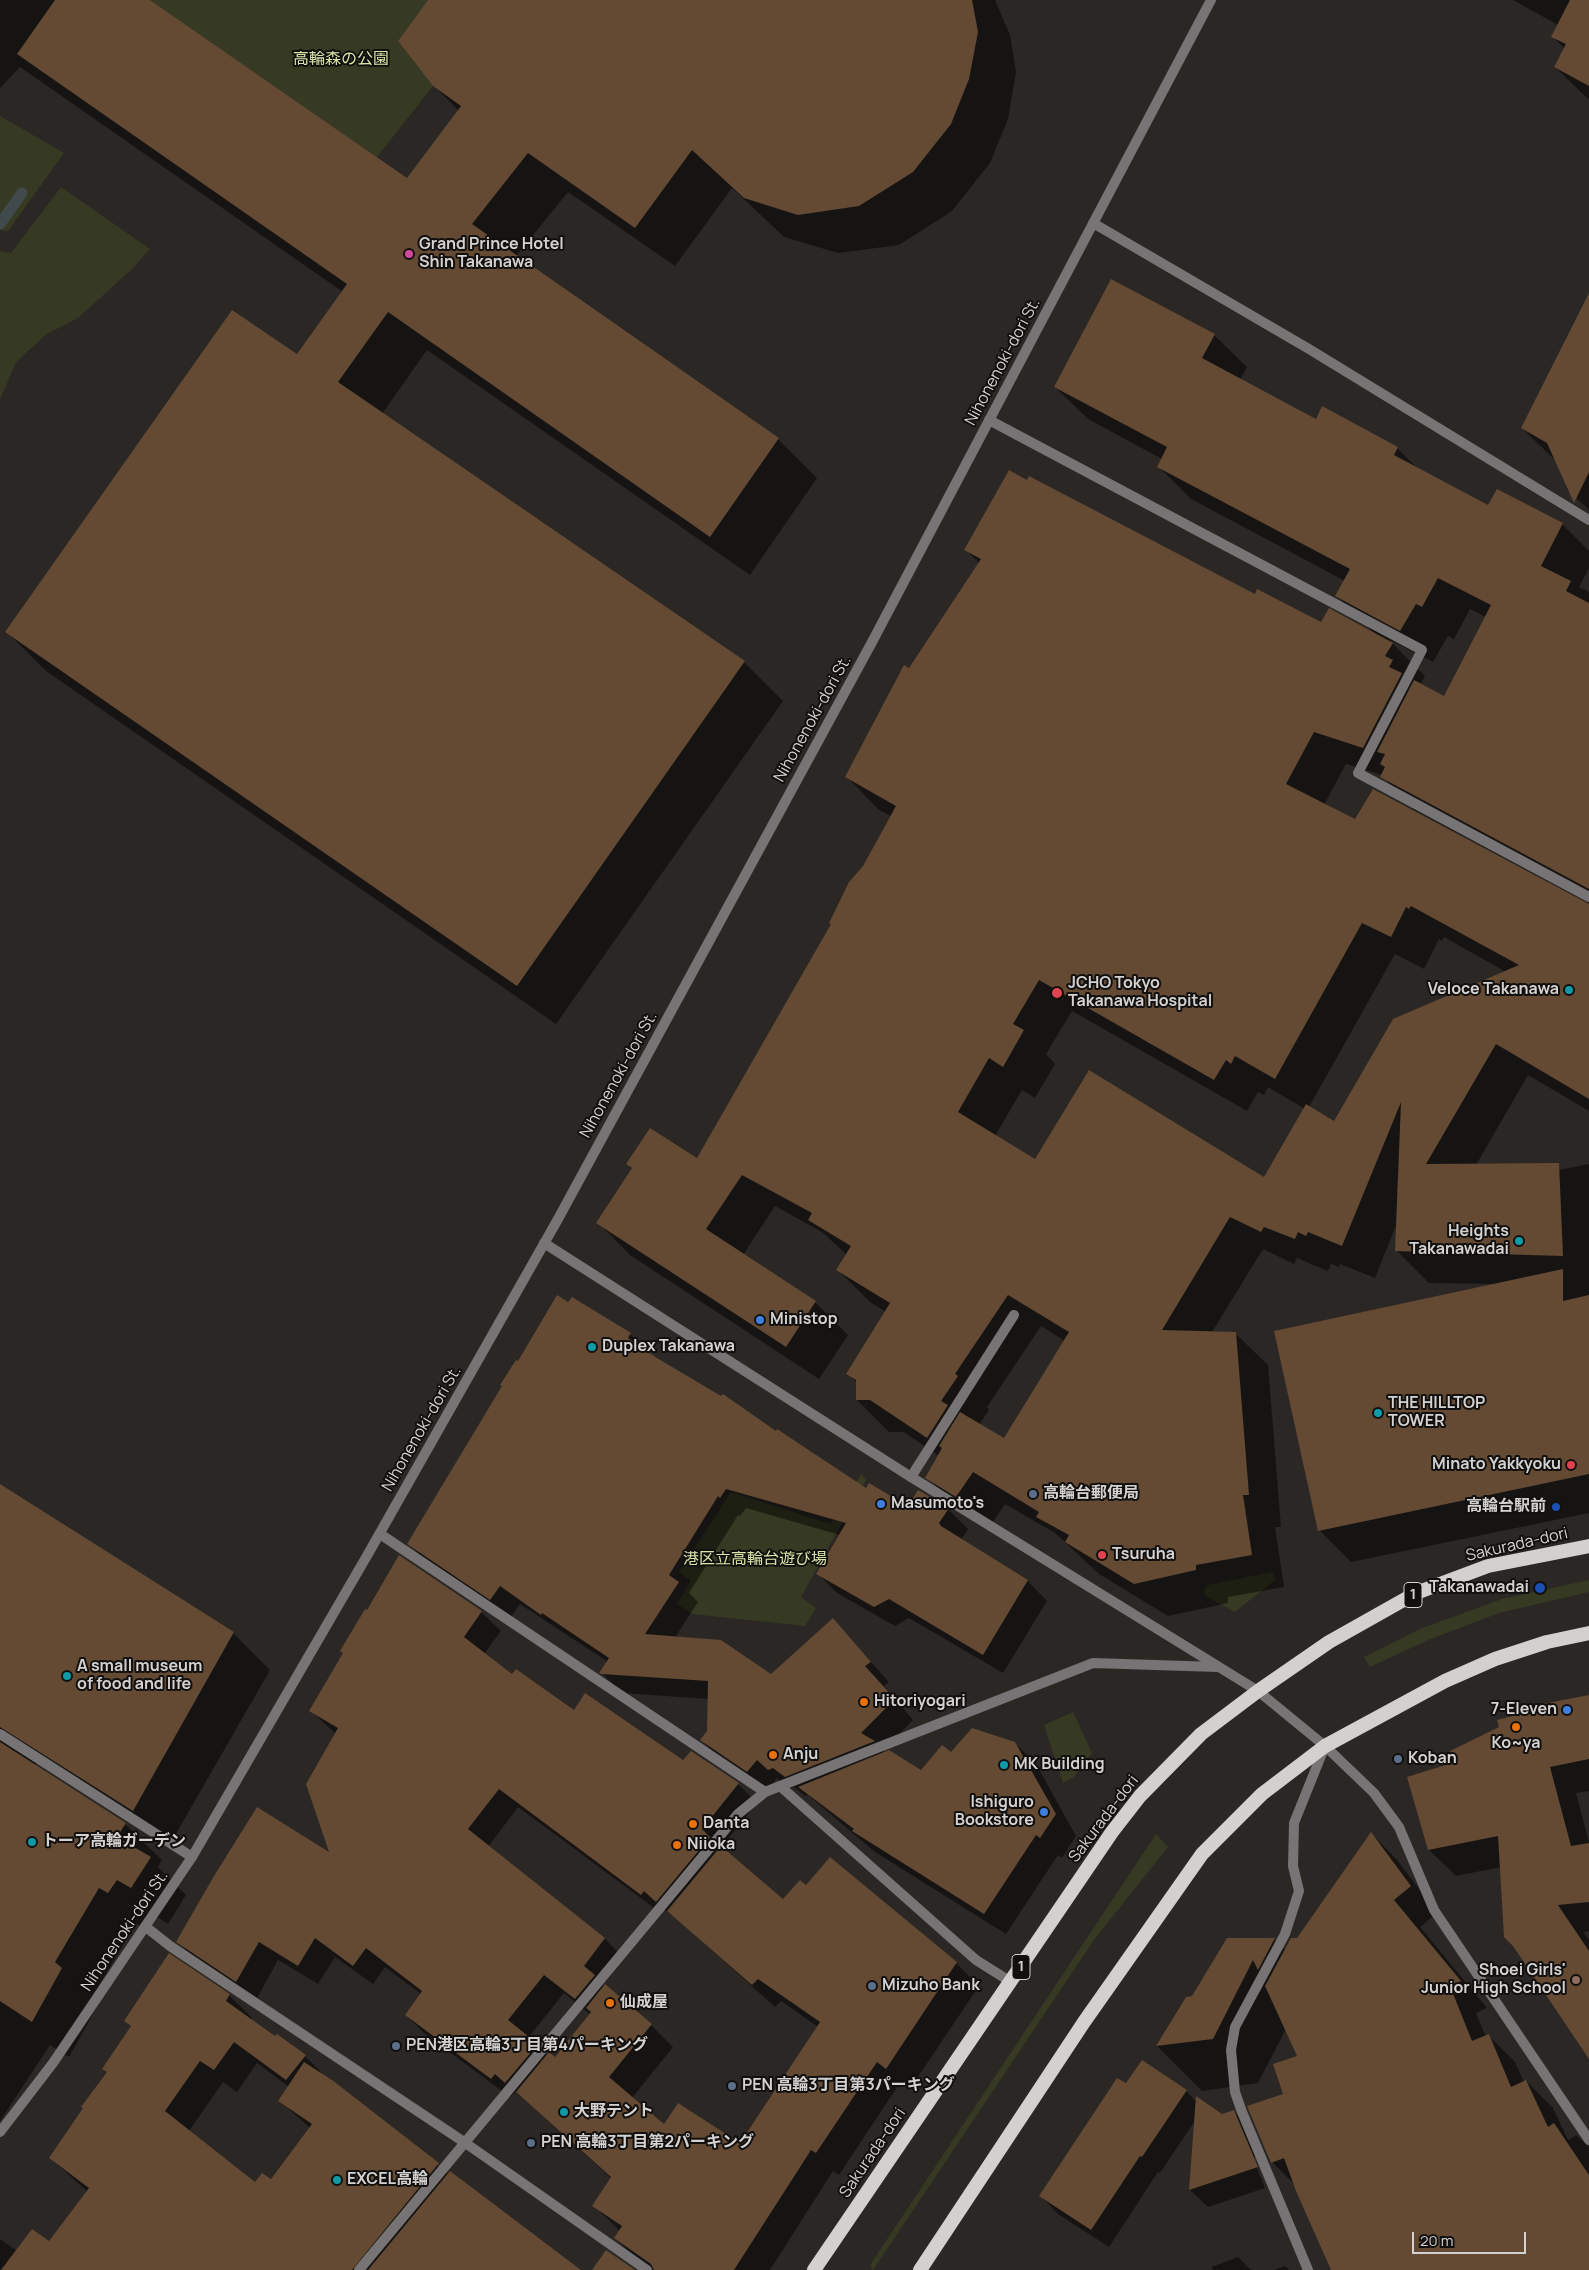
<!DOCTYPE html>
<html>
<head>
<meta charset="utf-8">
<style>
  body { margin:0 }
  #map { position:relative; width:1589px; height:2270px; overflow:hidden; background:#2a2725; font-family:Manrope,sans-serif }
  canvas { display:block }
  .scale { position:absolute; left:1412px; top:2232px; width:114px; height:22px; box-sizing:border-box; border:2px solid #d4d2d1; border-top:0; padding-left:6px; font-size:15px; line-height:18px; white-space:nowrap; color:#d4d2d1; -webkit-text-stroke:4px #11100f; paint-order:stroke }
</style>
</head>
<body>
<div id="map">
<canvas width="1589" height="2270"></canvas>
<div class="scale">20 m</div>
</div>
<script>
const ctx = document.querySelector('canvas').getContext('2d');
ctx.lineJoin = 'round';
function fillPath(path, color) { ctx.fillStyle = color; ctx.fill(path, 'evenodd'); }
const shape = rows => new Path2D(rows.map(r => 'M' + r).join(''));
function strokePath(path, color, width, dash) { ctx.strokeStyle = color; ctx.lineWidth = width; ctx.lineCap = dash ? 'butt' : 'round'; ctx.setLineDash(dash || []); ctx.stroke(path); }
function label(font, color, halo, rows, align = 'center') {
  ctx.font = font + ' Manrope,"Noto Sans JP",sans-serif'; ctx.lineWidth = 4; ctx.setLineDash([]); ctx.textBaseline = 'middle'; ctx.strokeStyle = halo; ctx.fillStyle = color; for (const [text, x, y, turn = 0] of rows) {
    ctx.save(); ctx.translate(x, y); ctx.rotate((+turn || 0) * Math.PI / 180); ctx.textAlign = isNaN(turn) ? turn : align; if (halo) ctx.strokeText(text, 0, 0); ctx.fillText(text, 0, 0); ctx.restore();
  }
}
const green = shape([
  [150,0,428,0,398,41,433,86,377,157],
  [0,116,64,153,8,231,0,230],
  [61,187,150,249,131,270,78,318,47,334,16,362,0,400,0,251,11,253],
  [861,1474,866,1480,801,1597,816,1608,805,1626,692,1614,677,1604,691,1581,679,1572,731,1492,831,1524],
  [1272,1572,1276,1579,1235,1612,1205,1596,1204,1590,1208,1585],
  [1589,1580,1589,1592,1499,1613,1428,1640,1370,1667,1364,1657,1420,1629,1502,1599],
  [1073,1712,1092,1753,1074,1777,1063,1783,1044,1725],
  [1156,1834,1168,1847,1094,1940,873,2270,870,2265]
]);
const shadow = shape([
  [0,0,148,0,407,180,459,111,434,86,429,0,995,0,1010,35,1016,72,1008,119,990,163,952,211,899,245,838,253,784,237,732,188,675,266,568,192,516,256,778,439,817,478,750,575,427,350,382,414,744,662,783,701,556,1024,46,671,7,632,297,356,343,292,20,67,0,88],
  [1513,0,1589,0,1589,100,1555,67,1565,49,1553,37,1558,25],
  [1589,296,1589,510,1568,490,1556,461,1522,428],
  [1214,335,1247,367,1240,380,1316,420,1397,448,1418,469,1489,507,1562,524,1589,551,1589,568,1579,587,1589,592,1589,903,1413,809,1382,775,1346,764,1324,805,1355,821,1589,904,1589,1111,1528,1075,1476,1165,1559,1170,1589,1164,1589,1513,1351,1562,1319,1530,1493,1284,1429,1283,1396,1250,1397,1223,1375,1278,1340,1264,1339,1267,1331,1264,1328,1271,1297,1258,1294,1264,1263,1249,1212,1332,1235,1333,1268,1365,1281,1527,1275,1527,1284,1587,1228,1597,1228,1603,1168,1616,1099,1574,1055,1533,1005,1504,989,1528,959,1510,927,1477,939,1456,904,1432,889,1432,857,1400,857,1383,848,1374,886,1312,870,1302,838,1270,847,1255,822,1232,775,1206,743,1255,815,1302,848,1335,819,1379,630,1255,598,1222,632,1169,628,1164,697,1160,864,867,891,816,879,810,847,777,909,670,979,563,966,550,1255,595,1322,624,1374,633,1337,596,1345,581,1191,499,1158,466,1162,459,1088,419,1055,387],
  [1470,609,1486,617,1445,697,1420,684,1425,676,1388,639,1433,662,1448,636,1454,639],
  [1444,937,1506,972,1335,1122,1309,1107,1395,954,1424,969,1439,939,1442,941],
  [1072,1011,1247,1111,1258,1092,1264,1095,1268,1087,1305,1109,1264,1179,1035,1160,995,1136,1022,1090,1035,1098,1055,1064,1046,1054],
  [1041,1326,1065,1341,1004,1440,979,1425,989,1410,987,1407],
  [630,1334,650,1354,867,1489,909,1508,919,1491,948,1509,968,1529,961,1540,1028,1581,1047,1601,1003,1673,909,1618,895,1626,837,1593,818,1574,840,1535,746,1508,740,1516,738,1515,689,1593,698,1602,676,1636,771,1676,833,1620,889,1682,884,1686,913,1720,883,1751,885,1754,921,1771,952,1754,1015,1743,1036,1764,1076,1836,1062,1858,1058,1855,1006,1934,875,1852,808,1795,805,1796,794,1787,788,1789,777,1778,767,1791,721,1759,701,1740,708,1731,709,1699,622,1693,601,1672,608,1662,520,1604,510,1618,428,1563,408,1543,518,1363],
  [0,1485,233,1633,270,1670,169,1846,41,1764,31,1764,125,1824,162,1860,158,1867,186,1895,168,1924,154,1915,145,1929,136,1923,91,1999,98,2005,69,2057,50,2045,0,2121],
  [400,1557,481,1612,501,1631,484,1654,512,1675,574,1712,684,1762,738,1784,757,1803,721,1848,784,1901,807,1887,830,1859,956,1963,979,1986,909,2090,900,2083,839,2175,833,2171,770,2270,651,2270,638,2260,615,2238,620,2231,594,2206,611,2178,526,2101,515,2092,510,2097,425,2034,406,2015,421,1994,385,1967,373,1984,335,1957,318,1984,278,1960,256,2000,197,1961,178,1942,331,1854,336,1734,311,1711],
  [518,1807,661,1913,664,1909,677,1919,775,2007,781,2001,818,2027,740,2145,665,2126,632,2098,673,2047,651,2025,603,1985,624,1958,605,1939,488,1847],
  [564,1993,591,2015,555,2059,548,2055,528,2038],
  [1589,1696,1589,1791,1576,1793,1589,1842,1589,1931,1583,1932,1589,1940,1589,2056,1501,1867,1456,1876,1429,1850,1408,1777,1453,1764],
  [1371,1833,1397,1860,1437,1913,1420,1927,1487,2008,1476,2013,1486,2037,1489,2036,1515,2062,1524,2082,1526,2081,1553,2108,1567,2138,1569,2140,1576,2135,1589,2147,1589,2270,1340,2270,1298,2188,1272,2162,1285,2095,1299,2057,1286,2029,1258,2083,1202,2091,1157,2046,1187,1998,1193,1997,1228,1940,1274,1939,1285,1950,1298,1939],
  [229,1995,252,2018,250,2020,305,2056,327,2078,449,2175,579,2270,0,2270,0,2239,17,2251,49,2243,88,2192,50,2158,108,2073,103,2069,132,2028,125,2021],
  [257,2063,289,2087,280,2101,310,2128,271,2181,255,2184,189,2131,223,2082,237,2092],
  [1127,2085,1186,2091,1196,2101,1223,2115,1234,2112,1251,2129,1257,2155,1253,2158,1265,2188,1208,2207,1190,2190,1195,2121,1160,2173,1158,2172,1109,2247,1058,2214,1041,2196],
  [1238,2257,1251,2270,1213,2270,1212,2267],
  [1285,2266,1289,2270,1274,2270]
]);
const stream = shape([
  [0,224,22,193]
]);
const building = shape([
  [55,0,150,0,407,178,461,106,433,86,398,41,428,0,972,0,978,32,969,79,951,124,913,172,859,206,798,215,744,198,692,150,635,228,528,153,472,224,779,438,710,537,388,312,338,382,745,661,517,986,5,632,232,310,297,354,347,284,17,54],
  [1570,0,1589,0,1589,86,1554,67,1566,44,1551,37],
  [1111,279,1215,334,1202,358,1316,419,1322,406,1398,447,1394,455,1488,505,1497,489,1563,523,1541,566,1571,581,1566,591,1589,603,1589,889,1380,777,1385,767,1380,764,1385,754,1377,752,1414,680,1444,696,1491,605,1438,578,1422,607,1416,604,1400,631,1335,596,1350,569,1157,467,1167,447,1054,387],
  [1589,293,1589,472,1574,503,1547,443,1521,428],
  [1009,470,1027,480,1029,476,1255,594,1257,589,1321,622,1329,608,1393,643,1385,656,1393,660,1389,667,1402,673,1363,748,1314,732,1286,784,1355,819,1373,789,1589,904,1589,1099,1496,1044,1426,1164,1559,1163,1563,1256,1395,1251,1401,1102,1342,1246,1308,1232,1306,1236,1298,1232,1295,1239,1264,1227,1261,1232,1230,1217,1162,1330,1236,1332,1249,1495,1243,1495,1252,1555,1196,1565,1196,1570,1134,1584,1065,1542,1069,1535,1036,1517,1039,1512,973,1472,956,1497,925,1478,942,1448,939,1446,960,1412,1004,1438,1069,1332,1008,1295,955,1374,958,1376,941,1401,948,1405,927,1438,870,1400,856,1400,856,1380,846,1374,890,1303,836,1270,851,1246,808,1220,812,1213,742,1175,706,1229,816,1301,786,1347,596,1223,632,1168,626,1164,650,1128,697,1158,831,924,829,923,849,882,863,866,896,806,845,777,904,665,909,668,981,559,964,550],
  [1411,906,1519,965,1393,1019,1334,1121,1306,1104,1264,1177,1089,1070,1035,1159,958,1112,989,1058,1003,1067,1024,1030,1013,1024,1039,980,1214,1080,1226,1060,1231,1064,1235,1056,1275,1079,1362,923,1391,937,1406,907,1409,909],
  [1563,1269,1563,1301,1589,1295,1589,1474,1318,1531,1274,1331],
  [557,1295,568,1302,572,1297,631,1333,628,1338,657,1358,721,1396,723,1394,776,1431,777,1429,866,1488,869,1483,908,1506,918,1490,949,1508,939,1523,941,1526,1028,1580,983,1655,889,1599,874,1607,816,1574,846,1523,726,1489,720,1498,718,1496,669,1575,679,1582,645,1634,721,1640,771,1674,833,1618,871,1662,865,1666,895,1699,861,1733,875,1741,785,1777,773,1768,768,1770,757,1760,747,1772,700,1740,707,1731,708,1681,602,1674,599,1673,609,1658,542,1613,541,1615,500,1586,490,1600,407,1544,502,1386,500,1385,516,1360,518,1361],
  [0,1484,234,1632,133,1811,0,1727],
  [399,1555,482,1611,464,1637,512,1674,516,1669,574,1710,585,1693,683,1760,691,1751,739,1783,702,1829,710,1837,656,1902,644,1891,641,1895,499,1789,468,1829,605,1938,584,1966,595,1975,575,1999,544,1975,508,2020,538,2044,505,2083,495,2074,491,2079,405,2015,422,1991,366,1948,353,1966,315,1938,298,1966,259,1942,236,1982,176,1942,214,1876,257,1807,329,1852,306,1784,338,1728,309,1711,343,1653,340,1651,365,1609,367,1610],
  [1589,1695,1589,1759,1550,1767,1571,1846,1589,1843,1589,1902,1558,1905,1589,1951,1589,2059,1513,1946,1504,1937,1498,1836,1428,1850,1407,1777,1452,1763,1450,1751,1499,1727,1497,1720,1543,1708,1542,1704],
  [972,1728,1015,1742,1056,1814,1040,1838,1036,1835,984,1914,852,1831,854,1829,798,1787,889,1750,921,1770,942,1745,951,1752],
  [0,1742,126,1823,117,1837,151,1857,131,1888,117,1880,108,1893,99,1888,55,1962,62,1968,32,2022,0,2001],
  [1371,1832,1411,1886,1394,1900,1461,1981,1450,1986,1472,2041,1489,2034,1511,2087,1526,2080,1548,2127,1554,2123,1589,2175,1589,2270,1331,2270,1296,2191,1284,2158,1271,2163,1247,2106,1283,2094,1273,2064,1297,2056,1265,1986,1291,1938,1297,1938],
  [721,1846,783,1899,800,1880,806,1885,830,1857,957,1962,886,2069,877,2062,816,2153,811,2150,734,2270,654,2270,651,2264,614,2238,622,2226,592,2206,611,2177,516,2092,549,2052,555,2057,591,2012,586,2008,605,1984,652,2024,609,2077,664,2124,678,2103,740,2143,820,2022,758,1979,752,1985,667,1911],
  [1227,1938,1275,1938,1258,1970,1253,1960,1213,2039,1156,2046,1186,1997,1192,1996],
  [169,1953,230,1994,226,2001,275,2036,277,2034,306,2055,286,2080,234,2042,214,2070,200,2061,165,2111,255,2182,262,2173,271,2179,312,2124,278,2101,304,2062,332,2080,439,2163,352,2270,1,2270,32,2229,49,2241,89,2188,49,2158,83,2108,81,2107,107,2072,102,2069,131,2026,124,2021],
  [1142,2060,1187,2090,1142,2157,1140,2156,1091,2230,1039,2196,1117,2078,1126,2083],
  [1196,2096,1222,2114,1234,2110,1258,2167,1189,2190],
  [450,2171,581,2270,368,2270],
  [606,2250,635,2270,592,2270]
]);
const minor = shape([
  [989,420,1422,650,1358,773,1589,897],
  [911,1477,1014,1315],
  [380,1534,765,1792],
  [0,1734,192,1857],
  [780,1786,976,1960,1011,1982],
  [146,1927,170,1946,464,2142,647,2270],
  [359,2270,738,1814,765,1792,1093,1663,1217,1667],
  [1308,2270,1242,2112,1235,2092,1231,2050,1235,2027,1285,1934,1299,1891,1293,1866,1294,1823,1325,1746,1374,1793,1399,1827,1434,1910,1589,2140]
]);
const tertiary = shape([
  [1093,223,1309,349,1589,520],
  [544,1243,911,1477,1258,1691,1325,1746],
  [0,2132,53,2063,192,1857,368,1554,558,1219,871,644,1211,0]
]);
const trunk = shape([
  [814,2270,1112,1832,1140,1796,1201,1734,1258,1691,1329,1642,1416,1593,1488,1566,1589,1546],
  [920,2270,1084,2022,1202,1854,1262,1794,1325,1746,1445,1681,1495,1659,1547,1642,1589,1633]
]);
const markers = [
  [409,254,5,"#d1479c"],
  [1569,990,5,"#0f9aa8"],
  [1057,993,6,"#e0444e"],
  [1519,1241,5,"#0f9aa8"],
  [760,1320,5,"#3f7fe0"],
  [592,1347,5,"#0f9aa8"],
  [1378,1413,5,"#0f9aa8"],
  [1571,1465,5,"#e0444e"],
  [1033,1494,5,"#5c6f8a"],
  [881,1504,5,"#3f7fe0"],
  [1556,1507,5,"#1a4fb4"],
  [1102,1555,5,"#e0444e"],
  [1540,1588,6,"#1a4fb4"],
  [67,1676,5,"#0f9aa8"],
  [864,1702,5,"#e8710a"],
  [1567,1710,5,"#3f7fe0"],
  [1516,1727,5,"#e8710a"],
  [773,1755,5,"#e8710a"],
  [1398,1759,5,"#5c6f8a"],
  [1004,1765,5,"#0f9aa8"],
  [1044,1812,5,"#3f7fe0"],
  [693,1824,5,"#e8710a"],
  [32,1842,5,"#0f9aa8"],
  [677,1845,5,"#e8710a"],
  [1576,1980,5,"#8d6e63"],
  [872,1986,5,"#5c6f8a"],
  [610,2003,5,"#e8710a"],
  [396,2046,5,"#5c6f8a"],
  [732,2086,5,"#5c6f8a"],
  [564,2112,5,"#0f9aa8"],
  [531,2143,5,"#5c6f8a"],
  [337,2180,5,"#0f9aa8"]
];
const shields = [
  [1413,1595,18],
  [1021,1967,18]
];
const shieldNames = [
  ["1",1413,1595],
  ["1",1021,1967]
];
const parkNames = [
  ["高輪森の公園",341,60],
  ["港区立高輪台遊び場",755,1560]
];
const poiNames = [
  ["Grand Prince Hotel",419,245],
  ["Shin Takanawa",419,263],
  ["JCHO Tokyo",1068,984],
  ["Takanawa Hospital",1068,1002],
  ["Veloce Takanawa",1559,990,"right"],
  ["Heights",1509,1232,"right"],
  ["Takanawadai",1509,1250,"right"],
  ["Ministop",770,1320],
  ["Duplex Takanawa",602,1347],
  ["THE HILLTOP",1388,1404],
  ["TOWER",1388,1422],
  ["Minato Yakkyoku",1561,1465,"right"],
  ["高輪台郵便局",1043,1494],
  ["Masumoto's",891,1504],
  ["高輪台駅前",1546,1507,"right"],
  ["Tsuruha",1112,1555],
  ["Takanawadai",1529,1588,"right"],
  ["A small museum",77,1667],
  ["of food and life",77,1685],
  ["Hitoriyogari",874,1702],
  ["7-Eleven",1557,1710,"right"],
  ["Ko~ya",1516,1744,"center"],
  ["Anju",783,1755],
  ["Koban",1408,1759],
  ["MK Building",1014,1765],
  ["Ishiguro",1034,1803,"right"],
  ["Bookstore",1034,1821,"right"],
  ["Danta",703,1824],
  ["トーア高輪ガーデン",42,1842],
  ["Niioka",687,1845],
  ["Shoei Girls'",1566,1971,"right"],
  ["Junior High School",1566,1989,"right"],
  ["Mizuho Bank",882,1986],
  ["仙成屋",620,2003],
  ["PEN港区高輪3丁目第4パーキング",406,2046],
  ["PEN 高輪3丁目第3パーキング",742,2086],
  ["大野テント",574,2112],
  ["PEN 高輪3丁目第2パーキング",541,2143],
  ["EXCEL高輪",347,2180]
];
const streetNames = [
  ["Nihonenoki-dori St.",1003,362,-62],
  ["Nihonenoki-dori St.",813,719,-61],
  ["Nihonenoki-dori St.",619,1075,-61],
  ["Nihonenoki-dori St.",422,1429,-60],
  ["Sakurada-dori",1517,1545,-13],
  ["Sakurada-dori",1104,1819,-53],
  ["Nihonenoki-dori St.",125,1931,-56],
  ["Sakurada-dori",873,2153,-56]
];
fillPath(green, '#373a22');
fillPath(shadow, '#0007');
strokePath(stream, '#404a4d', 11);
fillPath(building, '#644933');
strokePath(minor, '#767474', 10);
strokePath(tertiary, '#767474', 10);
strokePath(trunk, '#d5d0d0', 14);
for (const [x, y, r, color] of markers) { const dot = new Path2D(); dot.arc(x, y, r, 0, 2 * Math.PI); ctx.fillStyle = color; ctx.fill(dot); strokePath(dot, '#11100f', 2); }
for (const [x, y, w] of shields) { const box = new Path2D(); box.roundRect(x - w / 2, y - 12.5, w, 25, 4); ctx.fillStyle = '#11100f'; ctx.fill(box); strokePath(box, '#d4d2d1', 1); }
label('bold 15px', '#d4d2d1', null, shieldNames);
label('16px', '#dae4a7', '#11100f', parkNames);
label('bold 16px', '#d4d2d1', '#11100f', poiNames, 'left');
label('16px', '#d4d2d1', '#11100f', streetNames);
</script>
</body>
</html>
